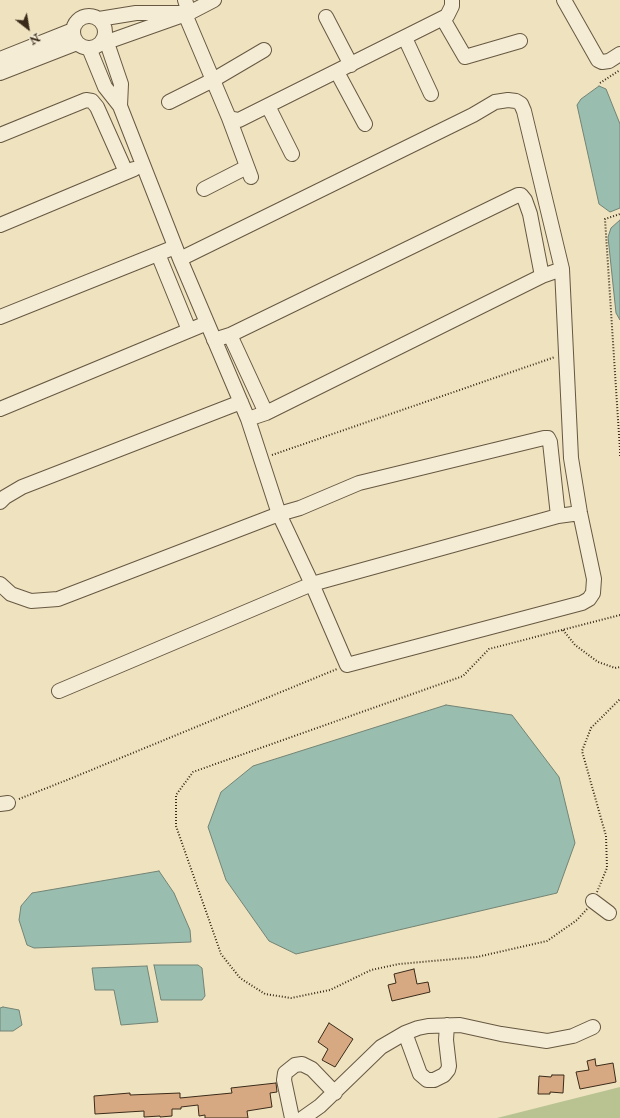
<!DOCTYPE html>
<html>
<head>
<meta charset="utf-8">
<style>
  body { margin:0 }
  #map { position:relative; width:620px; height:1118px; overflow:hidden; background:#eee2bf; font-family:"IM FELL Double Pica",serif }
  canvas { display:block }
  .north { position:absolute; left:8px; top:8px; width:40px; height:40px; -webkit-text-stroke:3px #f4ecd5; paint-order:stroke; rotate:149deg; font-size:11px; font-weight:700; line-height:16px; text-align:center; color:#3a2a19 }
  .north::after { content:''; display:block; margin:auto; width:14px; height:18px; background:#3a2a19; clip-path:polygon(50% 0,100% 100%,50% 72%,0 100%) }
</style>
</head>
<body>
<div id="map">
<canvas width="620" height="1118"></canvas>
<div class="north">N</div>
</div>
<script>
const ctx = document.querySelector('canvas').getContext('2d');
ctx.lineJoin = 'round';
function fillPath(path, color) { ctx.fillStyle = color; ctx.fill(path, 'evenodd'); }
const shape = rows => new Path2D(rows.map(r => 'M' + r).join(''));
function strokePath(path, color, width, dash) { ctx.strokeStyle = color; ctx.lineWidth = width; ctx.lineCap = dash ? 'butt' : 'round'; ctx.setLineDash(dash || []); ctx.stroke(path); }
const green = shape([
  [620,1087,620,1118,497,1118]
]);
const water = shape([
  [599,86,606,89,620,124,620,208,610,212,599,204,577,105,581,99,599,86],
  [620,220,620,320,616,313,608,237,611,228,620,220],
  [446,705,512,715,559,777,575,843,557,893,296,954,269,941,226,880,208,827,221,792,253,766,446,705],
  [159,871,174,893,190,930,191,942,34,948,27,945,19,920,21,906,32,893,159,871],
  [154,965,198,965,202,968,205,996,202,1000,161,1000,154,965],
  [147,966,158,1022,121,1025,114,990,95,990,92,968,147,966],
  [3,1007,19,1010,22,1025,13,1031,0,1031,0,1008,3,1007]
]);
const building = shape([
  [414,969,417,984,428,982,430,992,392,1001,388,985,396,983,394,974,414,969],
  [329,1023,353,1039,335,1067,322,1060,328,1049,318,1042,329,1023],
  [595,1059,596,1066,613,1063,616,1082,580,1089,576,1072,589,1070,587,1061,595,1059],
  [552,1075,564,1075,563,1093,550,1092,550,1094,538,1094,539,1076,551,1077,552,1075],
  [276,1083,277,1092,270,1093,272,1107,247,1111,248,1118,205,1118,205,1115,199,1116,198,1105,181,1107,181,1109,172,1109,172,1116,160,1117,160,1116,144,1117,144,1111,95,1114,94,1096,130,1093,130,1095,180,1093,180,1098,232,1093,231,1088,276,1083]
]);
const path = shape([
  [600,83,620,70],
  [620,449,620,458],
  [620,450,605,219,620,214],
  [272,455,555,357],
  [563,630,575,645,598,662,615,668,620,667],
  [19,799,67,780,337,669],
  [597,892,607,868,606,836,582,751,591,728,620,699],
  [587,909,577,920,547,941,477,957,399,964,371,970,330,990,291,998,265,994,240,978,221,954,176,826,176,795,193,772,463,676,489,649,620,615]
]);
const minor = shape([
  [564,0,598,60,602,62,609,61,620,54],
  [185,14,229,118,239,120,447,16,452,6,452,0],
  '73 32a16 16 0 1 1 32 0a16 16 0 1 1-32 0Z',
  [326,17,351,65],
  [99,19,136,13,189,13,185,0],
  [443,19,465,57,520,41],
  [105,37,121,84,120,106],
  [405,38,431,94],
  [107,42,189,13,214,0],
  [89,48,105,87,120,106,180,259,248,419,279,514,312,584,347,665,582,603,589,599,593,593,594,579,580,513,571,458,562,269,524,111,521,104,516,101,508,100,495,102,473,115,180,259],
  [0,59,73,30],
  [337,72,365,124],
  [0,73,77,43],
  [169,102,213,80,264,50],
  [268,106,292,154],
  [229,118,251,177],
  [0,135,86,100,92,101,97,107,126,172],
  [204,189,247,167],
  [0,225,134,169],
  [158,254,189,330],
  [0,317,175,247],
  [230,335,266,413],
  [214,340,230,335,518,195,521,195,525,200,530,214,542,276],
  [0,409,207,323],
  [248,419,266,413,542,276,562,269],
  [0,502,5,497,22,487,241,402],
  [0,584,11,594,31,601,58,599,279,514,300,508,359,483,544,438,548,438,550,442,558,516],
  [59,691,312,584,558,516,580,513],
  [0,804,8,803],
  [593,901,609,913],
  [405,1033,420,1074,427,1080,434,1080,444,1075,448,1070,449,1066,446,1040,447,1025],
  [292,1118,284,1080,285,1073,295,1065,302,1064,312,1069,335,1093],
  [303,1118,320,1106,381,1047,405,1033,418,1028,428,1026,460,1025,501,1034,547,1041,573,1036,593,1027]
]);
fillPath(green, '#b9c391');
fillPath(water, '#99beb0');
strokePath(water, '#738374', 1);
fillPath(building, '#d7a982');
strokePath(building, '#3a2a19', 1);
strokePath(minor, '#675842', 16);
strokePath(path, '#3a2a19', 2, [1, 2]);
strokePath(minor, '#f4ecd5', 14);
</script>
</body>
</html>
